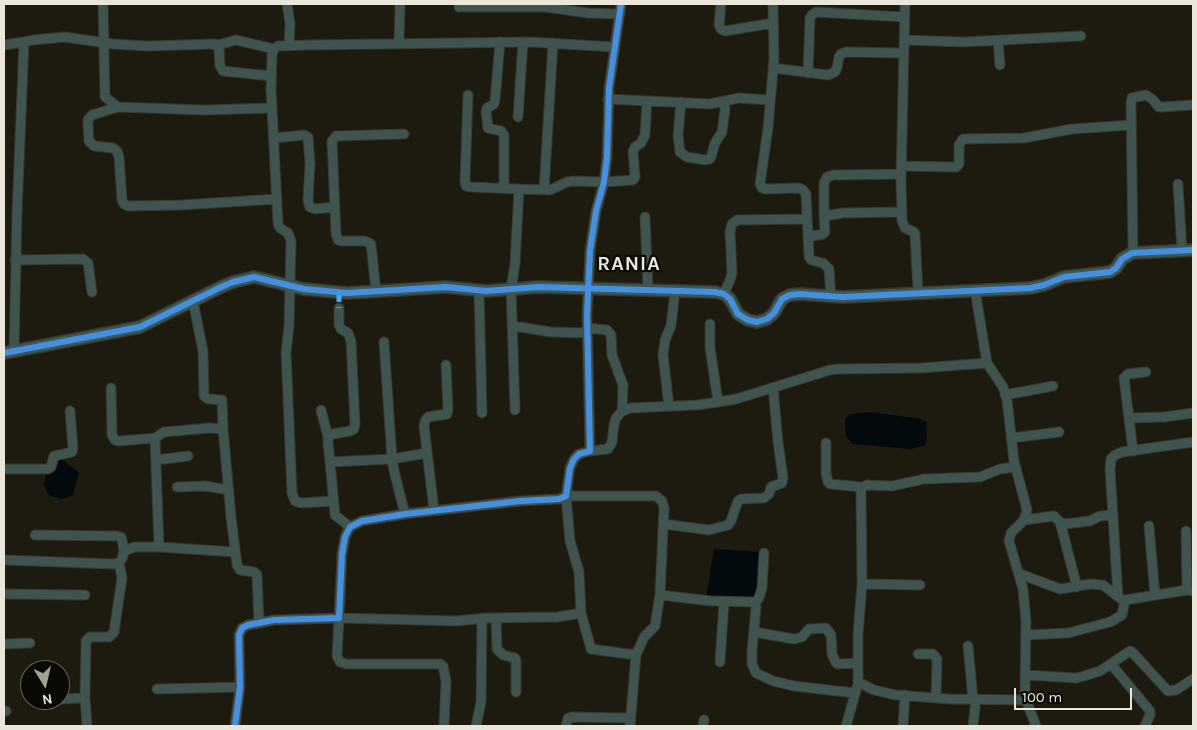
<!DOCTYPE html>
<html>
<head>
<meta charset="utf-8">
<style>
  body { margin:0 }
  #map { position:relative; width:1197px; height:730px; overflow:hidden; background:#1d1b10; font-family:Karla,sans-serif }
  canvas { display:block }
  .frame { position:absolute; inset:0; border:5px solid #eae7da; pointer-events:none }
  .north { position:absolute; left:20px; top:660px; width:50px; height:50px; box-sizing:border-box; background:#0a0903; border:1px solid #646259; border-radius:50%; rotate:171deg; font-size:14px; font-weight:700; line-height:20px; text-align:center; color:#eae7da }
  .north::after { content:''; display:block; margin:auto; width:18px; height:22px; background:#a2a093; clip-path:polygon(50% 0,100% 100%,50% 72%,0 100%) }
  .scale { position:absolute; left:1014px; top:688px; width:118px; height:22px; box-sizing:border-box; border:2px solid #eae7da; border-top:0; padding-left:6px; font-size:15px; line-height:18px; white-space:nowrap; color:#eae7da; -webkit-text-stroke:4px #0a0903; paint-order:stroke }
</style>
</head>
<body>
<div id="map">
<canvas width="1197" height="730"></canvas>
<div class="frame"></div>
<div class="north">N</div>
<div class="scale">100 m</div>
</div>
<script>
const ctx = document.querySelector('canvas').getContext('2d');
ctx.lineJoin = 'round';
function fillPath(path, color) { ctx.fillStyle = color; ctx.fill(path, 'evenodd'); }
const shape = rows => new Path2D(rows.map(r => 'M' + r).join(''));
function strokePath(path, color, width, dash) { ctx.strokeStyle = color; ctx.lineWidth = width; ctx.lineCap = dash ? 'butt' : 'round'; ctx.setLineDash(dash || []); ctx.stroke(path); }
function label(font, color, halo, rows, align = 'center') {
  ctx.font = font + ' Karla,sans-serif'; ctx.lineWidth = 4.5; ctx.setLineDash([]); ctx.textBaseline = 'middle'; ctx.strokeStyle = halo; ctx.fillStyle = color; for (const [text, x, y, turn = 0] of rows) {
    ctx.save(); ctx.translate(x, y); ctx.rotate((+turn || 0) * Math.PI / 180); ctx.textAlign = isNaN(turn) ? turn : align; if (halo) ctx.strokeText(text, 0, 0); ctx.fillText(text, 0, 0); ctx.restore();
  }
}
const water = shape([
  [872,412,921,419,927,422,926,445,911,449,852,444,846,436,845,419,850,414],
  [57,456,79,472,73,495,62,499,48,495,44,484,50,457],
  [714,549,759,552,762,587,755,600,706,599]
]);
const street = shape([
  [103,4,105,97,118,107],
  [287,4,290,23,289,46],
  [721,4,719,25,721,29,725,31,773,23],
  [773,4,774,59,768,128,760,184,762,188,767,189,799,188,803,190,806,194,809,257,811,260,823,263,829,269,831,297],
  [905,4,901,179,902,221,905,228,914,232,915,234,918,292],
  [459,7,545,7,588,13,620,14],
  [904,40,963,42,1081,36],
  [998,40,1000,65],
  [500,42,495,100,494,104,487,108,486,112,488,128,501,131,504,135,504,188],
  [399,43,400,4],
  [4,45,24,42],
  [218,45,236,40,274,49],
  [773,68,828,75,835,72,837,68,839,57,841,54,846,52,903,53],
  [808,73,810,18,812,15,816,12,904,17],
  [468,95,465,181,466,186,471,187,519,189,550,190,567,182,574,181,604,182,633,180,635,177,633,151,635,147,641,143,645,135,647,101],
  [608,99,710,104,739,98,769,100],
  [681,102,678,135,680,152,687,157,705,160,709,159,711,157,715,143,722,132,725,109,724,101],
  [272,108,204,110,118,107,92,115,88,120,88,125,89,141,94,146,113,148,117,151,119,157,122,200,124,204,128,206,181,205,277,199],
  [518,117,523,42],
  [274,138,304,135,308,137,310,164,308,201,310,207,315,209,334,207],
  [901,166,956,167,959,164,959,145,963,139,1024,138,1072,129,1131,125],
  [901,174,833,175,827,177,824,183,824,216,843,213,902,212],
  [1178,184,1182,251],
  [544,190,553,43],
  [645,217,648,290],
  [808,237,823,234,825,232,824,216],
  [1133,253,1131,102,1132,98,1146,95,1152,99,1159,107,1161,107,1193,105],
  [15,260,83,259,88,263,92,292],
  [975,290,987,363,1003,387,1007,400,1014,461,1027,510,1024,520,1011,533,1009,541,1023,589,1026,622,1025,691,1026,700,1036,726],
  [479,291,482,413],
  [376,292,371,244,365,241,342,241,338,240,336,234,332,141,336,136,404,134],
  [724,294,730,280,732,273,730,231,732,224,737,220,807,219],
  [193,301,203,351,204,396,208,399,222,400,223,429],
  [339,308,339,325,341,329,348,333,351,341,355,424,354,429,350,431,333,434,328,437,328,442,335,515,350,527],
  [710,324,710,347,718,402],
  [513,326,551,332,587,333],
  [587,328,607,330,611,335,612,355,623,385,622,411],
  [384,342,392,459,395,475,405,514],
  [14,350,17,213,24,42,33,40,65,37,113,44,147,46,215,44,219,49,220,66,223,71,271,76],
  [111,388,112,435,115,440,119,441,155,438],
  [1005,395,1053,386],
  [669,406,663,355,665,340,671,326,675,291],
  [321,410,328,437],
  [515,410,511,289,515,264,519,189],
  [1129,418,1164,417,1193,413],
  [1011,438,1059,432],
  [826,443,826,473,828,482,830,484,862,487],
  [590,451,608,449,612,442,614,425,616,418,622,411,631,408,697,405,718,402,736,399,830,370,840,369,921,368,987,363],
  [1133,451,1124,378,1128,374,1146,372],
  [156,460,188,456],
  [330,462,392,459,427,453],
  [1015,467,1000,469,980,477,924,479,892,486,867,485,862,487,861,491,862,584,858,634,858,682,874,690,896,695,950,699,1026,700],
  [4,469,48,469,51,467,54,456,72,452,73,448,70,411],
  [177,487,205,486,229,490],
  [333,501,301,503,295,501,292,493,286,352,289,327,291,241,288,233,280,228,278,224,271,90,272,54,274,49,278,46,308,45,530,42,614,47],
  [434,510,424,426,425,421,428,417,447,414,448,409,446,365],
  [1024,520,1054,516,1060,522,1065,524,1090,521,1100,516,1113,515],
  [1060,522,1077,587],
  [664,524,709,530,728,525,731,521,738,501,741,499,764,498,769,494,771,487,782,483,783,478,778,442,773,388],
  [1149,526,1155,595],
  [1186,531,1187,590],
  [35,535,117,536,121,537,122,540,124,551],
  [159,547,155,438,164,432,209,428,223,429,231,517,237,565,240,570,254,572,257,575,259,622],
  [4,560,114,564,119,563,122,559,124,551,135,547,159,547,235,552],
  [1020,574,1060,589,1090,584,1103,585,1121,599,1125,600,1187,590,1193,591],
  [862,584,920,585],
  [4,594,85,595],
  [660,595,711,601,754,602,756,607,752,651,752,664,756,673,773,681,794,686,855,693],
  [1118,597,1110,469,1111,459,1115,455,1122,452,1193,442],
  [755,603,759,598,762,588,764,553],
  [581,613,591,649,636,655],
  [496,619,497,649,503,655,515,658,516,661,516,692],
  [754,632,794,639,802,637,809,629,826,628,831,635,832,654,836,663,838,664,858,663],
  [1026,635,1068,633,1110,622,1122,615,1125,600],
  [4,644,30,643],
  [968,646,973,699],
  [918,654,933,654,937,659,936,698],
  [720,662,724,602],
  [1111,664,1150,711,1150,715,1145,726],
  [1025,675,1076,678,1084,676,1100,671,1130,651,1132,652,1168,691,1176,690,1193,679],
  [157,689,240,687],
  [60,699,85,698],
  [37,701,47,700],
  [4,711,6,711],
  [87,726,85,698,86,641,90,637,109,637,114,632,122,578,119,563],
  [235,726,240,687,239,635,242,628,248,625,274,620,339,618,342,554,345,537,350,527,362,521,405,514,520,501,559,499,566,496,570,468,574,459,579,454,590,451,587,315,590,251,596,211,604,182,607,157,609,88,621,4],
  [444,726,446,681,443,666,440,664,347,664,340,662,337,656,339,618,456,621,486,618,557,617,581,613,579,572,570,541,566,496,656,496,662,501,664,508,660,595,655,626,644,637,636,655,630,726],
  [476,726,481,702,482,619],
  [566,726,568,718,572,717,630,718],
  [703,726,704,720],
  [846,726,857,687],
  [903,726,905,695],
  [973,726,976,699]
]);
const secondary = shape([
  [4,353,140,327,221,287,233,282,254,277,304,289,347,293,446,287,486,291,539,287,715,292,724,294,730,299,738,314,748,320,757,322,767,319,774,313,782,299,790,295,800,294,842,297,1030,288,1044,285,1064,277,1110,272,1116,268,1122,259,1132,253,1193,250]
]);
const quiet = shape([
  [339,292,339,308]
]);
const cycleway = shape([
  [4,353,140,327,221,287,233,282,254,277,304,289,347,293,446,287,486,291,539,287,715,292,724,294,730,299,738,314,748,320,757,322,767,319,774,313,782,299,790,295,800,294,842,297,1030,288,1044,285,1064,277,1110,272,1116,268,1122,259,1132,253,1193,250],
  [235,726,240,687,239,635,242,628,248,625,274,620,339,618,342,554,345,537,350,527,362,521,405,514,520,501,559,499,566,496,570,468,574,459,579,454,590,451,587,315,590,251,596,211,604,182,607,157,609,88,621,4]
]);
const districtNames = [
  ["RANIA",629,264]
];
fillPath(water, '#030a0d');
strokePath(street, '#39372d', 11);
strokePath(secondary, '#39372d', 14);
strokePath(street, '#3f534f', 9);
strokePath(secondary, '#3c5854', 11);
strokePath(quiet, '#3fa9f5', 5, [10, 5]);
strokePath(cycleway, '#468fdf', 6);
ctx.letterSpacing = '1px';
label('bold 20px', '#eae7da', '#0a0903', districtNames);
ctx.letterSpacing = '0px';
</script>
</body>
</html>
